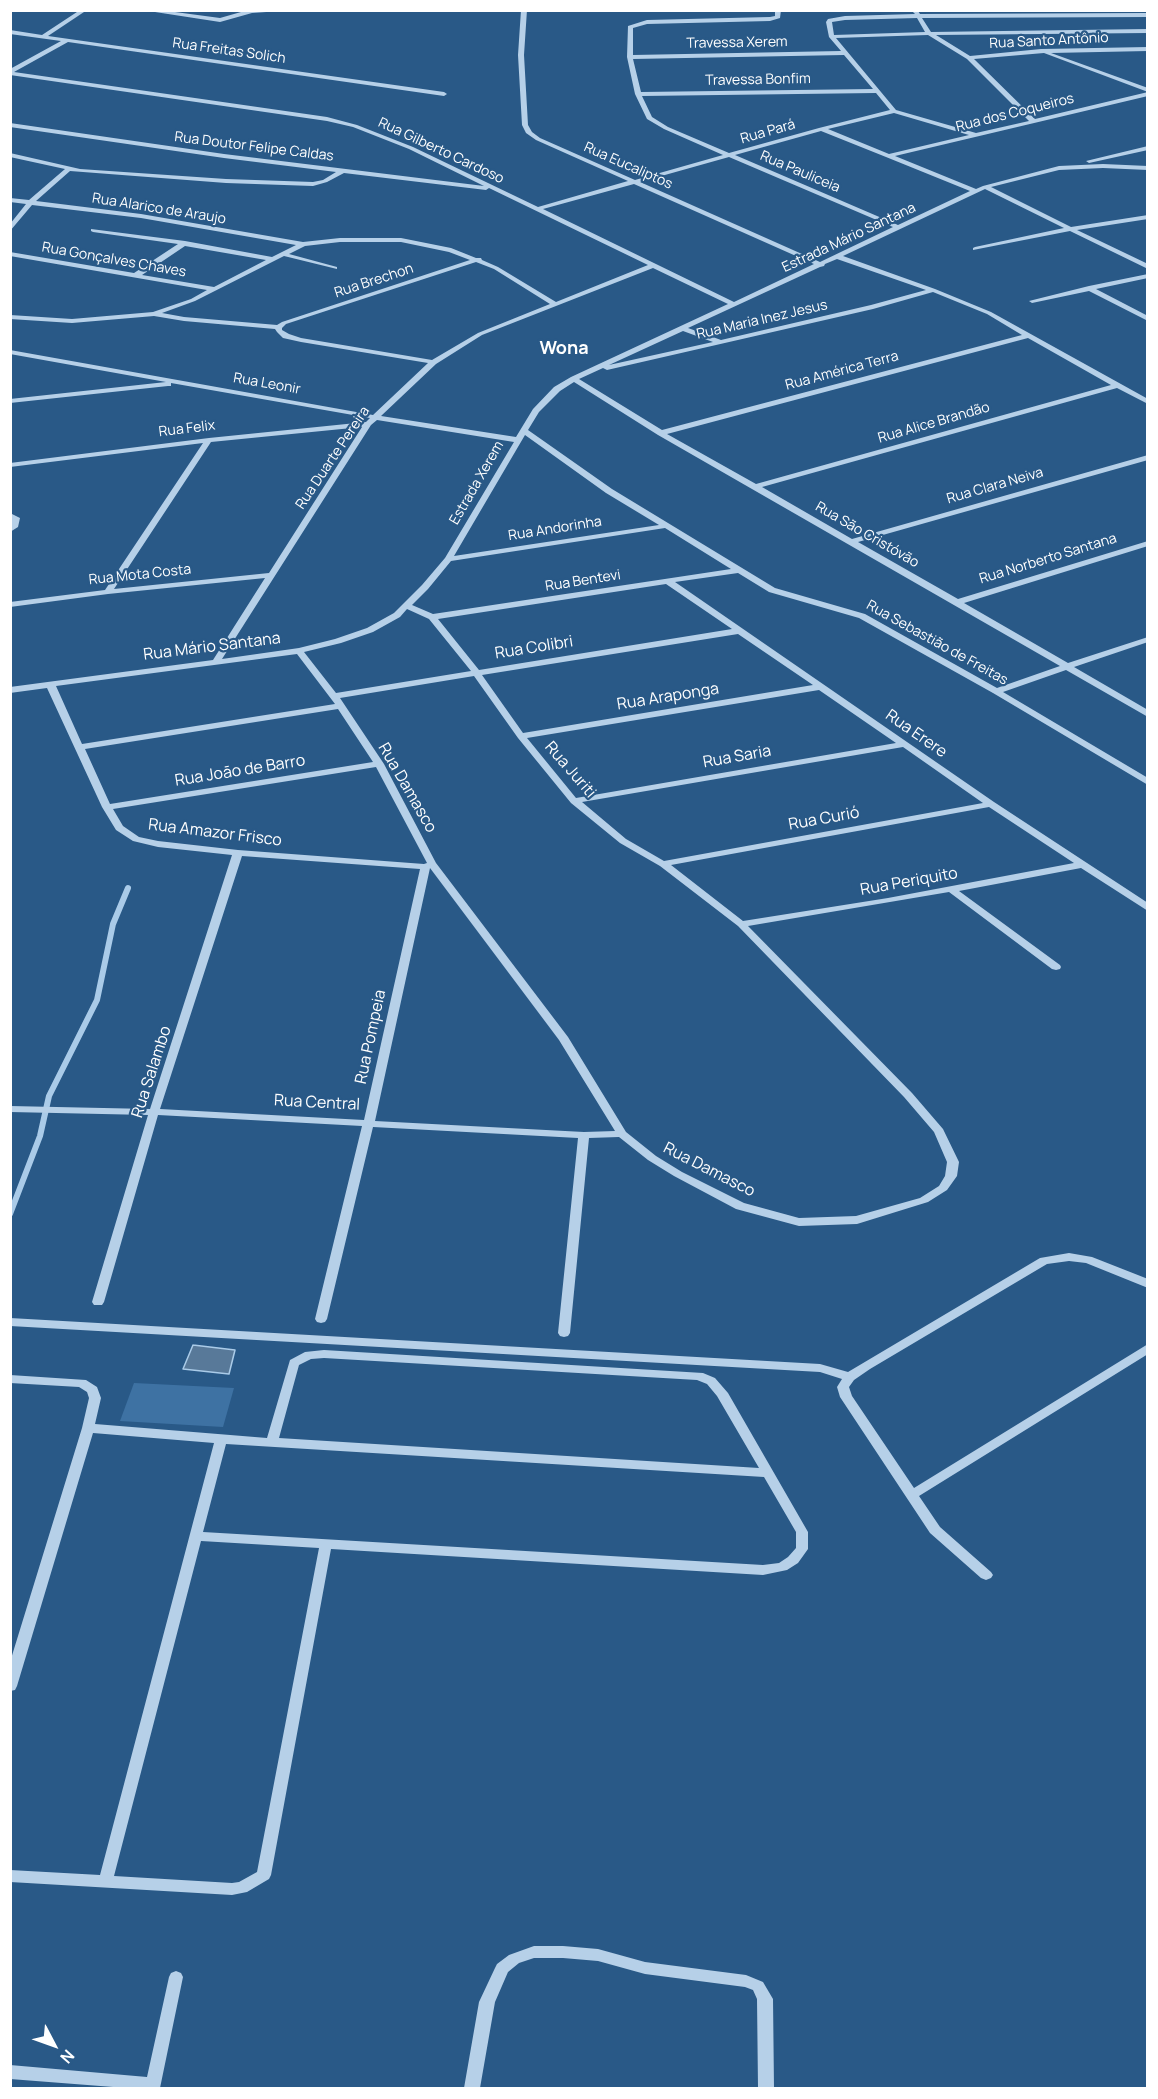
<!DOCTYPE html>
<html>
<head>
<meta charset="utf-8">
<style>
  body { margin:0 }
  #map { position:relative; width:1158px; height:2099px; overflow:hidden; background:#295987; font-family:Manrope,sans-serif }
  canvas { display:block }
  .frame { position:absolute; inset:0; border:12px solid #fff; pointer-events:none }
  .north { position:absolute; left:24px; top:2015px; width:60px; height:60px; -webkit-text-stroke:4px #295987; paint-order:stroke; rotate:131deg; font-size:16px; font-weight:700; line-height:24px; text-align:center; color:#fff }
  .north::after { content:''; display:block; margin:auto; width:21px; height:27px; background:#fff; clip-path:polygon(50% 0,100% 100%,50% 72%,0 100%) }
</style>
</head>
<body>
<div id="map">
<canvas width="1158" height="2099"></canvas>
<div class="frame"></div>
<div class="north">N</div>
</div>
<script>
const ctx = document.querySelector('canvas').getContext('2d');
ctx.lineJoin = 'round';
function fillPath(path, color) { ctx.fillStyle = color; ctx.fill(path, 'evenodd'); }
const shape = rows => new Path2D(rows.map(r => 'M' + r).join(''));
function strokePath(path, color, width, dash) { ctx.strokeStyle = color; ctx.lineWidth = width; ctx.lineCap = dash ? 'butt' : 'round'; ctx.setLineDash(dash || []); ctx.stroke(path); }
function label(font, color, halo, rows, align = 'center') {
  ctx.font = font + ' Manrope,sans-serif'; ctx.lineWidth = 4.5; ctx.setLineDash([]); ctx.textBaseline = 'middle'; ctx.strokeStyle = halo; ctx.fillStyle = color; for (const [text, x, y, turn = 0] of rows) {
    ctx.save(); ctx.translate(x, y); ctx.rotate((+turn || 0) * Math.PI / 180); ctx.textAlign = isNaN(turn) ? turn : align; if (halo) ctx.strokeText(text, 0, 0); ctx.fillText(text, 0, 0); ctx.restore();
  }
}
const green = shape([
  [134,1383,234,1388,223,1427,120,1421]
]);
const water = shape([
  [193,1345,235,1350,229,1374,183,1369,193,1345]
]);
const stream = shape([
  [10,1214,40,1136,49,1096,97,1000,113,924,128,888]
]);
const minor = shape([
  [80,10,87,10,48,36,444,92,447,94,444,96,68,42,14,72,327,117,357,125,413,147,538,207,628,181,536,140,526,133,522,125,518,55,521,10,527,10,524,55,528,125,532,132,540,138,635,180,723,155,664,129,647,119,635,94,627,57,628,26,647,20,770,17,775,16,775,10,781,10,780,18,770,21,647,24,633,28,633,55,841,51,829,37,826,22,828,19,845,16,915,14,913,12,915,10,918,11,920,14,1148,13,1148,17,922,18,931,32,1148,29,1148,33,936,35,970,56,1041,49,1148,47,1148,51,1051,53,1148,88,1148,92,1044,53,974,59,1035,119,1148,92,1148,96,895,156,976,189,983,186,1059,166,1103,164,1148,166,1148,170,1103,168,1059,170,991,187,1071,227,1148,215,1148,219,1077,230,1148,264,1148,269,1070,231,973,250,973,248,975,247,1064,228,985,189,843,256,935,289,991,312,1148,399,1148,404,1117,388,762,487,852,539,1148,455,1148,460,858,542,958,599,1148,541,1148,546,964,603,1068,663,1148,637,1148,642,1074,667,1148,710,1148,717,1066,670,1003,692,1148,778,1148,785,993,693,859,618,769,592,738,573,675,582,994,802,1148,903,1148,911,1081,868,959,891,1060,965,1061,967,1060,969,1056,970,1052,969,949,892,748,926,912,1093,943,1129,959,1162,957,1176,947,1190,928,1202,857,1224,799,1226,736,1209,674,1176,648,1160,619,1137,589,1138,570,1333,568,1336,564,1337,560,1336,558,1333,578,1138,373,1127,327,1319,325,1322,321,1323,317,1322,315,1319,362,1126,158,1115,104,1302,102,1305,94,1305,92,1302,148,1115,10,1112,10,1106,150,1109,232,855,158,847,133,841,116,830,102,807,47,688,10,693,10,687,213,660,265,578,108,594,10,607,10,602,105,590,203,443,10,467,10,463,209,438,366,422,370,418,171,383,171,386,168,386,10,403,10,399,166,382,10,354,10,350,373,415,428,363,301,342,283,338,277,332,275,329,184,321,154,316,72,323,10,319,10,315,72,319,153,312,191,299,207,290,10,256,10,252,134,273,178,244,93,232,91,231,91,229,185,241,272,257,296,245,141,218,32,205,10,231,10,224,26,204,10,202,10,198,29,200,65,169,10,157,10,153,80,169,226,179,313,182,323,180,336,172,224,158,10,127,10,123,224,154,484,186,409,149,353,127,327,121,10,75,10,69,61,41,10,34,10,30,42,35,80,10],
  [917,18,925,32,834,35,832,22,845,20,917,18],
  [928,35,967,59,1029,121,976,133,896,110,836,38,928,35],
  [844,55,873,89,641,92,633,59,844,55],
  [876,93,890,110,819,128,729,153,668,127,652,117,642,96,876,93],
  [894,113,969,135,889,154,828,129,894,113],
  [821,131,886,157,970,191,898,225,735,155,821,131],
  [729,157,893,227,820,262,640,182,729,157],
  [70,171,226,183,313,186,327,182,344,173,486,190,489,188,648,265,556,302,498,267,482,260,481,258,476,258,451,248,401,238,340,238,303,242,141,214,36,201,70,171],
  [634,184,814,264,734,302,543,209,634,184],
  [340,242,401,242,449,252,470,260,282,322,277,325,184,317,162,313,195,301,284,256,337,269,337,267,289,254,305,246,340,242],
  [185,246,266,260,214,287,142,275,185,246],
  [837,259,926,290,871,305,721,340,688,328,820,267,824,266,825,264,837,259],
  [476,262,494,269,550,304,478,333,432,360,301,338,289,334,282,330,282,328,286,324,476,262],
  [653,268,728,304,571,377,554,387,533,409,516,437,381,416,436,364,482,335,653,268],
  [933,292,987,314,1022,335,662,430,579,379,603,368,607,370,873,309,933,292],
  [683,331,713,342,609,365,683,331],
  [1028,338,1111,385,756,484,667,434,1028,338],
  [574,382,658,435,1060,666,997,688,865,614,775,588,612,489,528,430,539,412,560,391,574,382],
  [377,420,514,442,445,558,422,585,394,613,367,628,335,639,299,648,222,659,371,425,377,420],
  [362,427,269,573,114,589,211,442,362,427],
  [525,435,606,493,659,525,454,556,525,435],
  [665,528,731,569,433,614,412,605,428,589,451,561,665,528],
  [666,584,732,629,479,670,438,619,666,584],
  [407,609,429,619,471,671,336,693,304,652,341,643,373,632,400,617,407,609],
  [738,634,813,685,523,733,482,675,738,634],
  [297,654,335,704,82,744,56,686,297,654],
  [474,676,518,738,571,803,620,843,660,866,738,926,904,1097,934,1132,947,1162,945,1176,939,1186,920,1198,856,1216,799,1218,744,1203,682,1172,656,1156,626,1132,568,1037,436,863,384,764,340,698,474,676],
  [819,690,896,743,576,798,527,738,819,690],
  [338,709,373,762,110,804,85,749,338,709],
  [903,747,983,803,664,861,626,839,582,802,903,747],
  [376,767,427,863,424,864,238,850,158,841,139,837,123,826,113,809,376,767],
  [989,807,1074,863,888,898,743,921,671,865,989,807],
  [242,856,420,869,364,1120,160,1109,242,856],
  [430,868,559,1040,615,1131,584,1132,375,1121,430,868],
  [142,10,160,10,220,18,248,10,295,10,252,13,220,22,142,10],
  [1148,146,1148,150,1089,163,1086,161,1148,146],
  [1148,274,1148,278,1096,289,1148,316,1148,321,1089,291,1032,303,1029,301,1089,286,1148,274],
  [10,513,20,518,18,527,10,532,10,513],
  [1069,1253,1092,1257,1148,1279,1148,1288,1086,1263,1069,1261,1047,1264,870,1369,854,1380,849,1387,852,1396,914,1488,1148,1344,1148,1354,919,1496,940,1527,991,1572,993,1575,991,1578,986,1580,981,1578,930,1533,840,1397,837,1387,842,1379,820,1372,10,1326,10,1318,820,1364,848,1372,1040,1258,1069,1253],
  [324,1350,703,1373,715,1378,728,1393,808,1532,808,1549,798,1563,787,1570,763,1575,331,1549,271,1875,269,1879,247,1892,232,1895,10,1882,10,1870,100,1875,214,1443,93,1433,17,1686,15,1690,10,1691,10,1662,82,1428,89,1398,87,1392,79,1387,10,1383,10,1375,86,1380,97,1387,101,1398,95,1424,267,1438,290,1360,305,1352,324,1350],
  [324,1358,697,1380,707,1384,717,1396,759,1468,279,1438,299,1365,311,1359,324,1358],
  [226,1444,764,1477,796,1532,796,1548,788,1557,779,1563,763,1565,203,1532,226,1444],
  [201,1541,319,1548,257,1872,239,1882,232,1883,114,1876,201,1541],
  [534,1946,563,1946,598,1949,645,1962,746,1975,763,1982,773,1999,774,2088,758,2088,757,1999,753,1990,745,1987,645,1974,598,1961,563,1958,534,1958,519,1963,508,1972,495,2002,480,2088,464,2088,479,2002,495,1968,497,1964,509,1955,534,1946],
  [176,1971,181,1973,183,1977,160,2088,126,2088,10,2079,10,2065,147,2077,169,1977,171,1973,176,1971]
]);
const farStreetnames = [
  ["Rua Santo Antônio",1049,41,-3],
  ["Travessa Xerem",737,43,-1],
  ["Rua Freitas Solich",229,51,8],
  ["Travessa Bonfim",758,80,-1],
  ["Rua dos Coqueiros",1015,113,-14],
  ["Rua Pará",768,132,-16],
  ["Rua Doutor Felipe Caldas",254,147,7],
  ["Rua Gilberto Cardoso",441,151,25],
  ["Rua Eucaliptos",628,166,24],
  ["Rua Pauliceia",800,172,23],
  ["Rua Alarico de Araujo",159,209,9],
  ["Estrada Mário Santana",849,238,-25],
  ["Rua Gonçalves Chaves",114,260,10],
  ["Rua Brechon",374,281,-18],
  ["Rua Maria Inez Jesus",762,320,-13],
  ["Rua América Terra",842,371,-15],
  ["Rua Leonir",267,384,10],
  ["Rua Alice Brandão",934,423,-16],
  ["Rua Felix",187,429,-7],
  ["Rua Duarte Pereira",333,458,-56],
  ["Estrada Xerem",477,483,-60],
  ["Rua Clara Neiva",995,486,-16],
  ["Rua Andorinha",555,529,-9],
  ["Rua São Cristóvão",867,535,30],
  ["Rua Norberto Santana",1048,559,-17],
  ["Rua Mota Costa",140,575,-6],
  ["Rua Bentevi",583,581,-9],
  ["Rua Sebastião de Freitas",937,643,29]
];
const streetNames = [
  ["Rua Mário Santana",212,647,-7],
  ["Rua Colibri",534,648,-9],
  ["Rua Araponga",668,697,-9],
  ["Rua Erere",916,734,35],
  ["Rua Saria",737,757,-10],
  ["Rua Juriti",570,770,49],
  ["Rua Joāo de Barro",240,771,-9],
  ["Rua Damasco",407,788,60],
  ["Rua Curió",824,819,-10],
  ["Rua Amazor Frisco",215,833,7],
  ["Rua Periquito",909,882,-10],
  ["Rua Pompeia",371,1037,-78],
  ["Rua Salambo",152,1072,-72],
  ["Rua Central",317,1103,3],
  ["Rua Damasco",709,1170,27]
];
const farDistrictnames = [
  ["Wona",564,349]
];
fillPath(green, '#3e72a3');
fillPath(water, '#587999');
strokePath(water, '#aacbe8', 1.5);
strokePath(stream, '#aacbe8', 6);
fillPath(minor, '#b6d0e8');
label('14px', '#fff', '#295987', farStreetnames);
label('16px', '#fff', '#295987', streetNames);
label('bold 18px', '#fff', '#295987', farDistrictnames);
</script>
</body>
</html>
